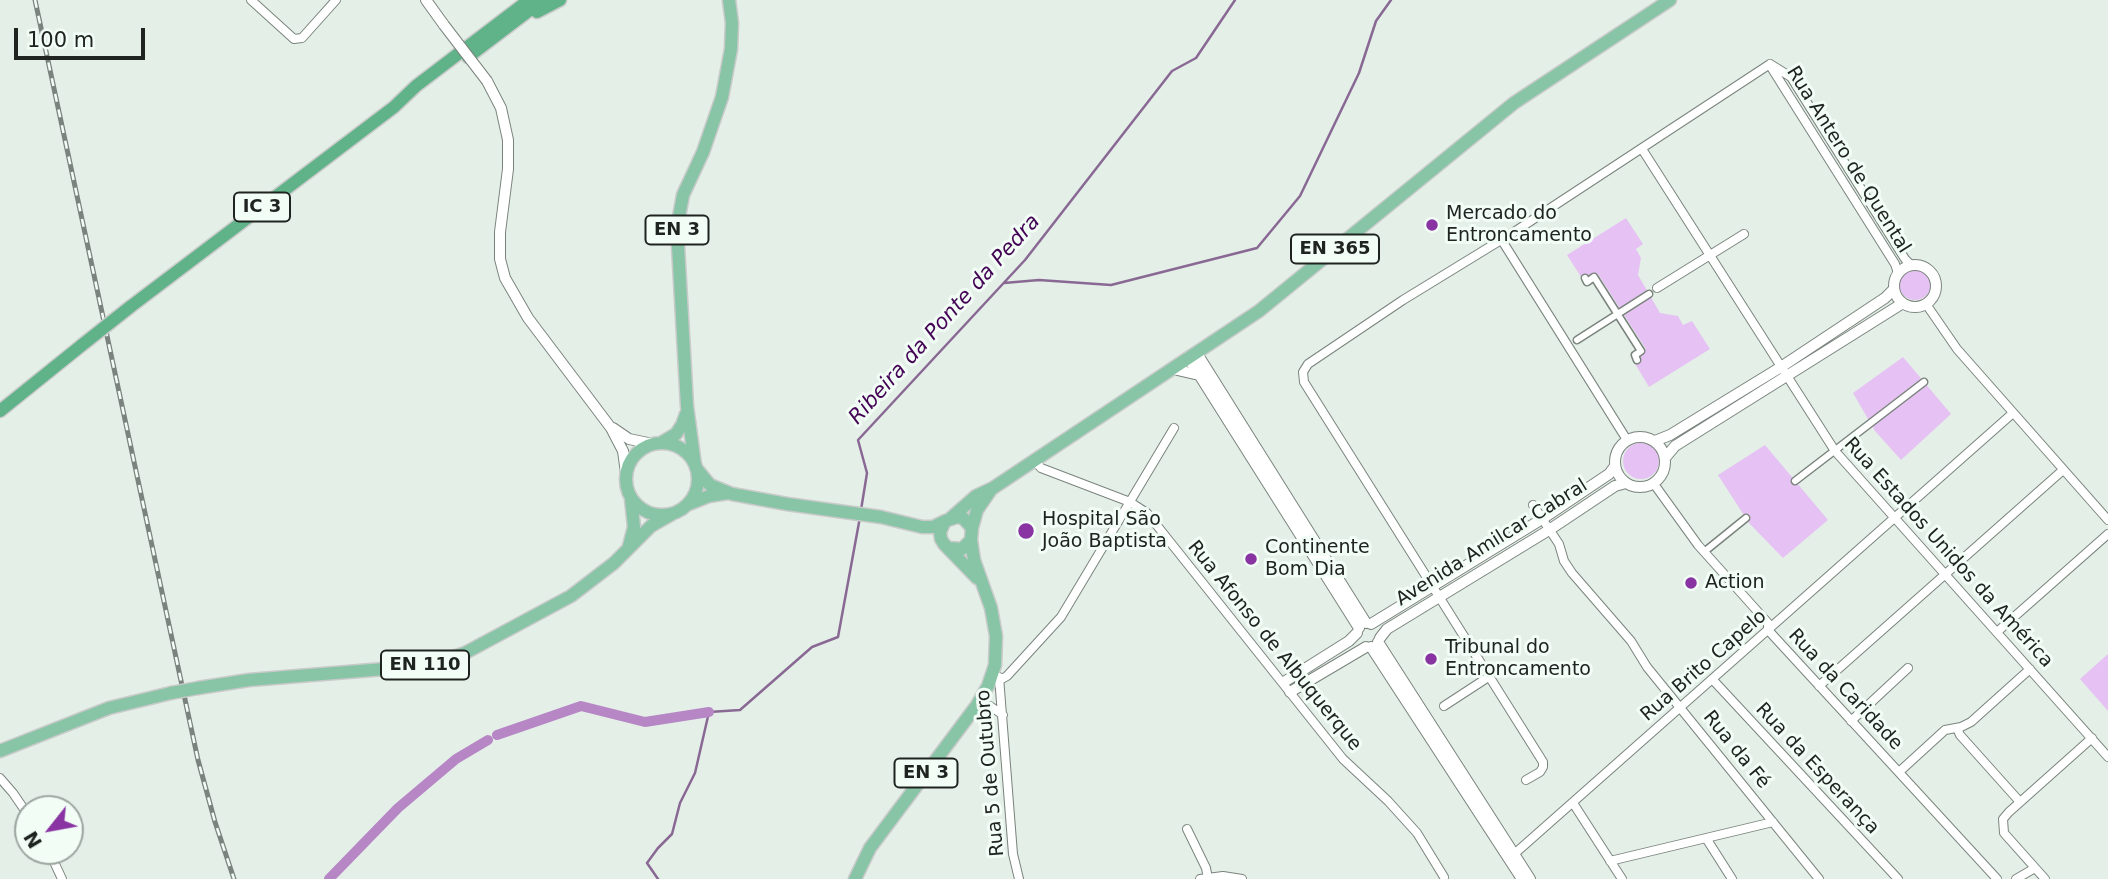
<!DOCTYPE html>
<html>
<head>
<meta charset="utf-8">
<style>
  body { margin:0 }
  #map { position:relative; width:2108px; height:879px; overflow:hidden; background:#e4efe8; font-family:"DejaVu Sans",sans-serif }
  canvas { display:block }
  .north { position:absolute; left:14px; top:795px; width:70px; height:70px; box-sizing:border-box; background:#f1fdf5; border:2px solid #9da6a0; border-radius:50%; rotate:239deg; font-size:19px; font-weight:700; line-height:28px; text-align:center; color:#202421 }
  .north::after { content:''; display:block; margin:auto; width:24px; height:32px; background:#8934a2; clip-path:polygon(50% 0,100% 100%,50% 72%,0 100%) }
  .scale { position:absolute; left:14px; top:28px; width:131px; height:32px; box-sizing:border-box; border:4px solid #202421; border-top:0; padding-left:9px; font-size:21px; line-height:24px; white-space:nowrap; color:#202421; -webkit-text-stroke:5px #f1fdf5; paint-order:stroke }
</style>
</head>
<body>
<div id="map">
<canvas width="2108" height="879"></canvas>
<div class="north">N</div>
<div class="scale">100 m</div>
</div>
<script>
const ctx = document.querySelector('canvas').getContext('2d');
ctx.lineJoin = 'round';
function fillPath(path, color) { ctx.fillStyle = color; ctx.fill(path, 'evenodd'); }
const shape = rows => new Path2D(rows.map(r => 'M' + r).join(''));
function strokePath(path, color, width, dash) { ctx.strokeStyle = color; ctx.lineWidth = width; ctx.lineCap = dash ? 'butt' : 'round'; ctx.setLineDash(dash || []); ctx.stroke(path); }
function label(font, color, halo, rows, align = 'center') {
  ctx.font = font + ' "DejaVu Sans",sans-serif'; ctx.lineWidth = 6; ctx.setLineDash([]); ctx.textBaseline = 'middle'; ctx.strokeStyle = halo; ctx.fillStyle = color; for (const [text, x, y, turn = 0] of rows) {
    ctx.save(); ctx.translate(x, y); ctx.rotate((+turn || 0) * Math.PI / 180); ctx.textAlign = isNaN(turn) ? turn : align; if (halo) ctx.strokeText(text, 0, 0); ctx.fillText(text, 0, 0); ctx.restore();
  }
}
const green = shape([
  [1626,218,1643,244,1636,249,1641,258,1638,275,1660,313,1678,316,1683,325,1692,321,1710,349,1649,387,1634,362,1646,349,1598,274,1583,280,1567,255],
  '1899 284a16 16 0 1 1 32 0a16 16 0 1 1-32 0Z',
  [1903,357,1951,414,1901,460,1875,431,1853,393],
  '1623 461a18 18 0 1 1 36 0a18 18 0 1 1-36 0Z',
  [1765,445,1828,520,1783,558,1749,523,1718,475],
  [2108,654,2108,711,2080,679]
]);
const stream = shape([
  [1004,283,1039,280,1111,285,1257,248,1300,196,1359,73,1376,21,1391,0],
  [861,510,867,473,858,440,1025,260,1172,71,1196,58,1235,0],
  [658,879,647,863,658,848,672,834,680,803,695,773,709,712,740,710,812,647,838,637,860,517]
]);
const canal = shape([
  [497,735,581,706,645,722,709,712],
  [329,879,398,808,456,759,488,740]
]);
const pedestrian = shape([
  [1585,278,1587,282,1594,277,1641,351,1635,355,1637,360],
  [1577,340,1649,294],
  [1795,481,1924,382],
  [1704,552,1746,518]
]);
const minor = shape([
  [251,0,294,39,302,38,336,0],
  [1770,64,1791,77,1905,259,1911,265],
  [1771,67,1895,264,1898,273],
  [1642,149,1835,451,2108,757],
  [1501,239,1627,440],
  [1657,288,1744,234],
  [1926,304,1957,349,2108,520],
  [1034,460,1041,468,1130,502,1147,513,1343,759,1388,801,1417,833,1444,877],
  [1654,484,1698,545,1768,623,1768,630,1997,879],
  [1533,505,1559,544,1564,561,1572,573,1631,641,1647,667,1819,879],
  [1997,632,2108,534],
  [999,677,1013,854,1019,879],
  [1000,680,1007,676,1061,617,1174,428],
  [1713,680,1898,879],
  [1819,686,2063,470],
  [977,705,990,706,1003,715],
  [1444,706,1490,676],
  [1851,721,1908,668],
  [1957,728,1960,735,2020,802],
  [1899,772,1945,730,1961,727,1971,722,2030,669],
  [0,778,13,793,28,815],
  [1526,780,1540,772,1543,767,1543,762,1304,382,1303,372,1308,364,1403,300,1514,232,1770,64],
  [1573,803,1622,879],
  [1187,829,1206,868,1208,879],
  [1706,838,1732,879],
  [49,851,62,879],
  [1512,856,2013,413],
  [1610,861,1773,822],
  [1200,879,1223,876,1242,879],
  [2016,879,2035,868],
  [2045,879,2004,833,2003,819,2009,812,2092,738]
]);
const tertiary = shape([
  [426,0,444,25],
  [487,81,501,108,508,140,508,169,500,232,500,259,505,278,528,318,611,428,623,451,626,473],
  '1894 286a21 21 0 1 1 42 0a21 21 0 1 1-42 0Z',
  [1196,352,1366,623],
  [1188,357,1359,628],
  [1173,369,1199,375],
  [613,428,629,439,653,444],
  '1615 462a25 25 0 1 1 50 0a25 25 0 1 1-50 0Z',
  [1655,441,1670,435,1781,367,1885,298,1894,289],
  [1665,458,1675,446,1903,303],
  [1371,624,1542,519,1609,474,1615,466],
  [1380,638,1387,629,1549,530,1615,486,1626,483],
  [1378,642,1530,879],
  [1371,647,1522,879],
  [1284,682,1349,641,1357,633],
  [1290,692,1366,647]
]);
const primary = shape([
  [661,443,676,434,682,425,686,414],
  '626 479a36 36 0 1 1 72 0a36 36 0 1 1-72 0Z',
  [695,465,687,406,677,228,683,195,703,152,722,97,731,49,732,23,729,0],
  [696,468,710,485,732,494,787,504,881,517,922,527,933,527,945,521],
  [689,504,709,496,728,493],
  [951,518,976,496,993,488,1259,311,1514,103,1670,0],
  [972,528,977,510,990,491],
  [629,546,634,527,631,499],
  [949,548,962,549,971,540,972,528,963,518,957,517,945,521,940,532,941,539,944,544,977,578],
  [198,688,249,680,409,667,441,661,465,653,571,596,614,563,651,526,672,514],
  [0,751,109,708,171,693],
  [855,879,870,848,977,705,988,686,995,665,996,636,991,608,974,560,971,540]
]);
const trunk = shape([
  [537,12,560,0],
  [468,57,543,0],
  [130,307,394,107,416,86,529,0],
  [0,411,82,345]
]);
const rail = shape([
  [35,0,198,760,215,822,234,879]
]);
const tertiaryBridge = shape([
  [444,25,487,81]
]);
const primaryBridge = shape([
  [171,693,198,688]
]);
const trunkBridge = shape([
  [82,345,130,307]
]);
const markers = [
  [1432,225,7,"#8934a2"],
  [1026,531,9,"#8934a2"],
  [1251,559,7,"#8934a2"],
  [1691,583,7,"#8934a2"],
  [1431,659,7,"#8934a2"]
];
const shields = [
  [262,207,56],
  [677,230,63],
  [1335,249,88],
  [425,665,88],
  [926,773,63]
];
const shieldNames = [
  ["IC 3",262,207],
  ["EN 3",677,230],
  ["EN 365",1335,249],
  ["EN 110",425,665],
  ["EN 3",926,773]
];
const streetNames = [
  ["Rua Antero de Quental",1848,160,58],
  ["Avenida Amilcar Cabral",1492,543,-32],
  ["Rua Estados Unidos da América",1948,553,48],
  ["Rua Afonso de Albuquerque",1274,646,51],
  ["Rua Brito Capelo",1704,666,-41],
  ["Rua da Caridade",1845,690,47],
  ["Rua da Fé",1736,750,51],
  ["Rua da Esperança",1817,769,47],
  ["Rua 5 de Outubro",991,773,-95]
];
const poiNames = [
  ["Mercado do",1446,214],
  ["Entroncamento",1446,236],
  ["Hospital São",1042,520],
  ["João Baptista",1042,542],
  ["Continente",1265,548],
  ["Bom Dia",1265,570],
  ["Action",1705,583],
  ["Tribunal do",1445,648],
  ["Entroncamento",1445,670]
];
const waterNames = [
  ["Ribeira da Ponte da Pedra",945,320,-48]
];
fillPath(green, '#e6c1f3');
strokePath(stream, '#896994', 2.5);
strokePath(canal, '#b686c5', 10);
strokePath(pedestrian, '#7a847d', 9);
strokePath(minor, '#7a847d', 10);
strokePath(tertiary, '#7a847d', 12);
strokePath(primary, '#c9caca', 15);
strokePath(trunk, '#c9caca', 15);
strokePath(pedestrian, '#fff', 6);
strokePath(minor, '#fff', 8);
strokePath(tertiary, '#fff', 10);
strokePath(primary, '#88c5a6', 12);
strokePath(trunk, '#60b288', 12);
strokePath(rail, '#7b837e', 5);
strokePath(rail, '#f1fdf5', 2.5, [8]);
strokePath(tertiaryBridge, '#7a847d', 12, []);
strokePath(primaryBridge, '#c9caca', 15, []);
strokePath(trunkBridge, '#c9caca', 15, []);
strokePath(tertiaryBridge, '#fff', 10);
strokePath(primaryBridge, '#88c5a6', 12);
strokePath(trunkBridge, '#60b288', 12);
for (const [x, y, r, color] of markers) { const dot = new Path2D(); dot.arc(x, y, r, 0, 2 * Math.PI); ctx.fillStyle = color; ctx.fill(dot); strokePath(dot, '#f1fdf5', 2.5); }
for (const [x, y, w] of shields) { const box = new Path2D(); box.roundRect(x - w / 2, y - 14.5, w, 29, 5); ctx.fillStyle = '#f1fdf5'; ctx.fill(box); strokePath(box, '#202421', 2); }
label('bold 18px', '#202421', null, shieldNames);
label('19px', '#202421', '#f1fdf5', streetNames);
label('19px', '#202421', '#f1fdf5', poiNames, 'left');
label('italic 21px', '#440455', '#f1fdf5', waterNames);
</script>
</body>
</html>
